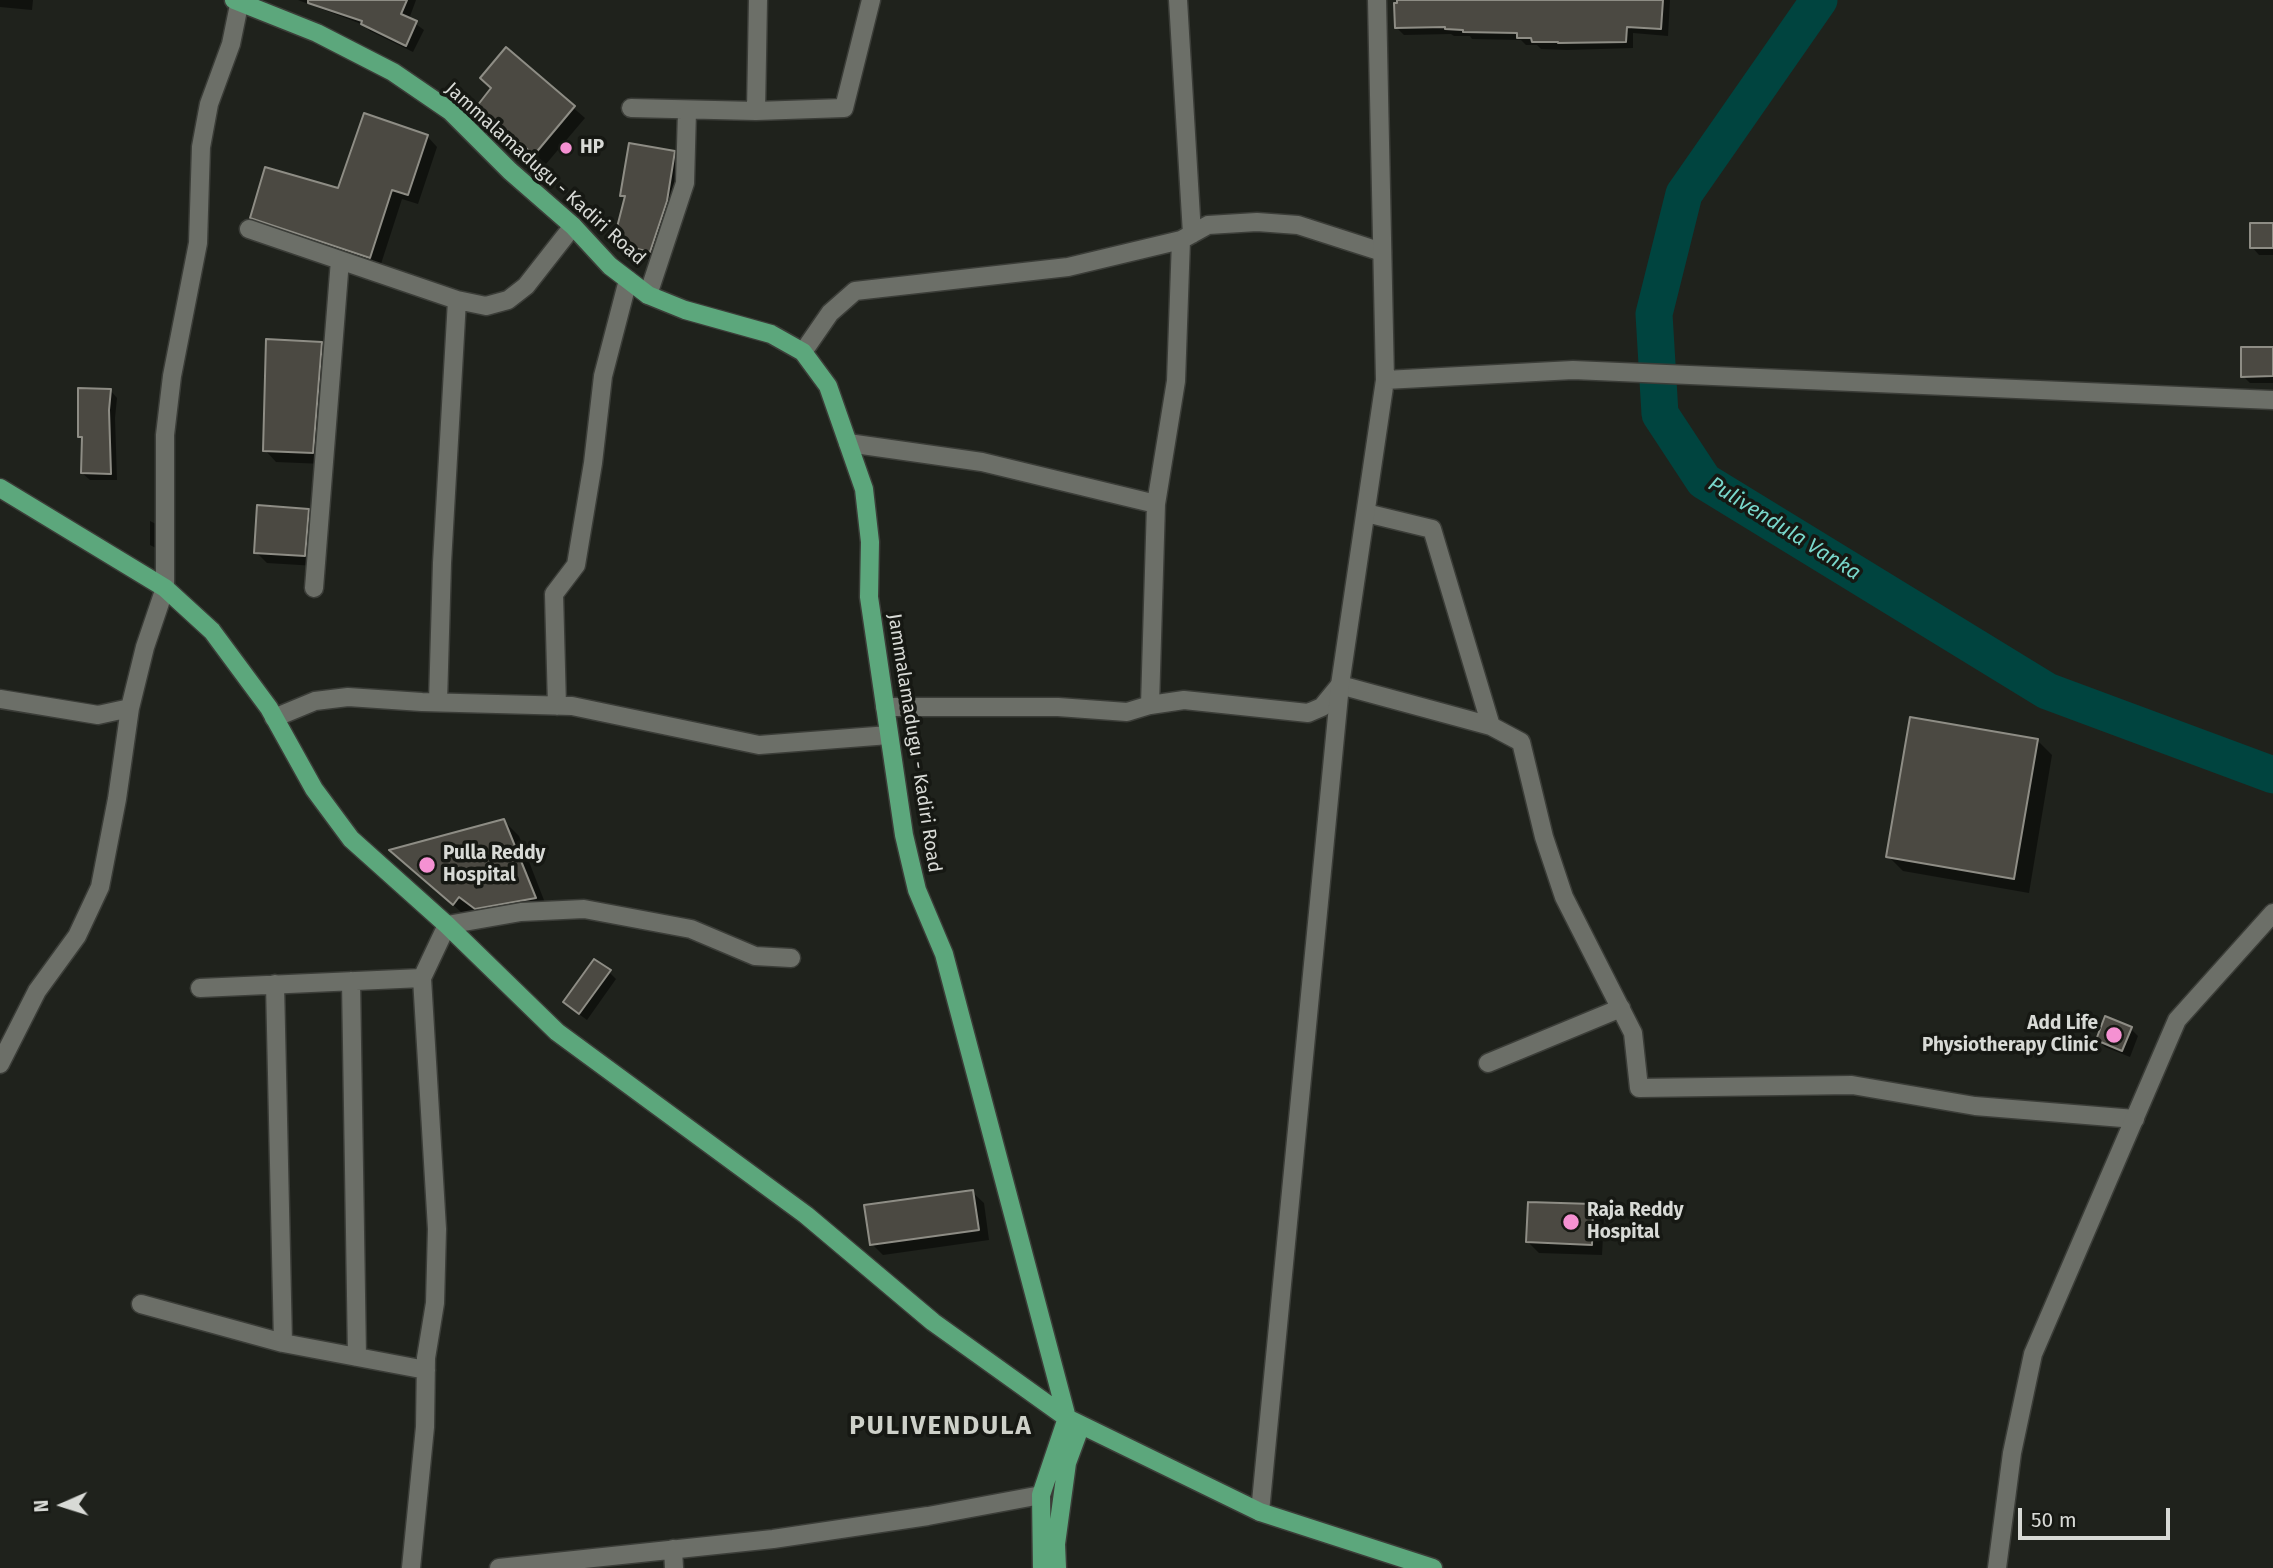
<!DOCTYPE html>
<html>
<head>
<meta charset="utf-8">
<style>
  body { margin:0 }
  #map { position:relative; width:2273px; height:1568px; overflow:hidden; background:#1f221c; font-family:"Fira Sans",sans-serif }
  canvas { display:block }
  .north { position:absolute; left:28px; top:1470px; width:70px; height:70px; -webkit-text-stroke:5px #161813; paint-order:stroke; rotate:267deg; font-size:19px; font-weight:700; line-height:28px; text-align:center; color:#d8dad6 }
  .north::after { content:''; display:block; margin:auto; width:24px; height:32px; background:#d8dad6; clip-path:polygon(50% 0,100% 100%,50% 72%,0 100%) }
  .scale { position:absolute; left:2018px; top:1508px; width:152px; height:32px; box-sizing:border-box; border:4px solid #d8dad6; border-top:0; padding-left:9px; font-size:21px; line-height:24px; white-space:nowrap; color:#d8dad6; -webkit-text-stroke:5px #161813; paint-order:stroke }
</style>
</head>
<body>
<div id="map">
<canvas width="2273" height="1568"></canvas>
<div class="north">N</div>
<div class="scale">50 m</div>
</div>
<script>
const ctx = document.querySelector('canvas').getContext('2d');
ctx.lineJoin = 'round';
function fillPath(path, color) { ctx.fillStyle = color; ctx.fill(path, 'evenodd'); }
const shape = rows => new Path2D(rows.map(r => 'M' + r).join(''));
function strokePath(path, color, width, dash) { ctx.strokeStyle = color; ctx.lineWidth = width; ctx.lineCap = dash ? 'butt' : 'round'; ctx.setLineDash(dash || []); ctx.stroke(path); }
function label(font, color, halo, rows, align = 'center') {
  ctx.font = font + ' "Fira Sans",sans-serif'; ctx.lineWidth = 7; ctx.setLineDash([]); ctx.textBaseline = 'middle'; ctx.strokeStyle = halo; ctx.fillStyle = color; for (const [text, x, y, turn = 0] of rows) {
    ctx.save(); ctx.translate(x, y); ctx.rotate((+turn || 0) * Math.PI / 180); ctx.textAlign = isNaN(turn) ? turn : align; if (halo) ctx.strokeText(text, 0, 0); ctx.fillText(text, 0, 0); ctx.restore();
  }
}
const shadow = shape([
  [0,0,33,0,32,10,0,7],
  [298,0,416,0,409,19,424,30,413,52,370,31,364,25],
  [1398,0,1670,0,1668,36,1633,33,1633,48,1567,50,1541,49,1537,45,1526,45,1521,40,1472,39,1470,36,1454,36,1451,34,1404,35,1397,28],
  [507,50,585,118,546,164,490,116,493,89],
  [427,136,437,147,418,204,402,199,380,267,263,228,252,217,339,190],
  [674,153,685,164,661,262,626,254,615,243,626,199,622,195],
  [2273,225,2273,255,2259,255,2252,247],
  [321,343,332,354,324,464,276,462,265,450],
  [2273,349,2273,383,2250,383,2243,376],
  [110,390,117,398,115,418,117,480,90,480,82,473,83,440,80,437],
  [308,511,319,522,316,566,267,563,256,552],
  [150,521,156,524,156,548,150,545],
  [2037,740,2052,755,2029,893,1903,871,1888,856],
  [504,821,519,836,549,913,491,923,475,910,469,919,392,851],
  [609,972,616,979,587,1020,572,1009],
  [2131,1029,2138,1036,2130,1057,2105,1047,2098,1040],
  [972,1192,984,1203,989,1240,883,1255,872,1244],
  [1593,1206,1604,1217,1602,1255,1539,1253,1528,1242]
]);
const river = shape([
  [1819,0,1684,194,1654,314,1660,414,1704,481,2047,691,2273,775]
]);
const building = shape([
  [308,0,407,0,401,14,417,21,406,46,361,24,362,21,308,3,308,0],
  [1397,0,1663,0,1661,29,1627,27,1626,42,1558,43,1558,42,1532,42,1531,38,1517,38,1517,33,1463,32,1463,30,1445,29,1445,27,1395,28,1394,3,1397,3,1397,0],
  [506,47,575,106,534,155,477,106,491,88,480,78,506,47],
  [364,113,428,135,408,195,392,190,370,258,250,218,265,167,338,188,364,113],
  [629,143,675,151,667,201,650,252,613,243,625,196,620,196,629,143],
  [2250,223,2273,223,2273,248,2250,248,2250,223],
  [266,339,322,342,313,453,263,451,266,339],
  [2241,347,2273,347,2273,376,2241,377,2241,347],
  [78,388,111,389,109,410,111,474,81,473,82,437,78,437,78,388],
  [257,505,309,509,305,556,254,553,257,505],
  [1910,717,2038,739,2014,879,1886,857,1910,717],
  [504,819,536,898,475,909,459,897,453,905,389,850,504,819],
  [594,959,611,970,579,1014,563,1002,594,959],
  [2105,1016,2132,1027,2122,1051,2096,1040,2105,1016],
  [973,1190,979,1230,870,1245,864,1205,973,1190],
  [1528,1202,1593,1204,1592,1245,1526,1242,1528,1202]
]);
const street = shape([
  [1178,0,1192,234],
  [631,108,756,111,844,108,871,0],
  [756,111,758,0],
  [249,229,457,300,486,306,508,300,526,286,573,226],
  [648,295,685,183,687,111],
  [803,352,830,313,855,291,1068,267,1181,240,1208,225,1257,222,1298,225,1382,252],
  [848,443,982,462,1156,504],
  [1366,513,1432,529,1491,726],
  [314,588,340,260],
  [0,699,98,715,130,708],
  [438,702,442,563,457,300],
  [1150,705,1156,504,1176,381,1181,240],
  [557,706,554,594,576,565,593,463,603,376,628,280],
  [885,707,1058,707,1127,712,1150,705,1184,700,1308,713,1322,707,1340,685,1491,726,1521,742,1544,837,1564,897,1633,1033,1639,1088,1852,1085,1975,1106,2135,1119],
  [274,718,315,701,348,697,422,702,572,706,759,745,889,735],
  [351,981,357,1357],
  [275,984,283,1343],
  [200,988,422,978],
  [1488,1063,1621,1008],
  [0,1064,37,991,77,936,100,887,117,799,130,708,145,647,165,588,165,435,172,376,198,243,201,147,209,104,231,44,240,0],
  [141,1304,283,1343,426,1370],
  [673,1549,674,1568],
  [411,1568,425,1427,426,1358,435,1303,437,1229,422,978,447,925,521,912,584,909,691,929,755,956,791,958],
  [499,1568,773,1539,928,1516,1041,1495]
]);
const secondary = shape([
  [1385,380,1573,370,2273,400],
  [1260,1512,1340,685,1385,380,1377,0],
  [1997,1568,2012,1453,2033,1354,2177,1020,2273,913]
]);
const primary = shape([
  [234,0,317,33,393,72,450,111,510,171,573,226,610,266,648,295,685,310,771,334,803,352,828,386,864,489,870,542,869,597,904,835,917,890,944,954,1067,1418],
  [0,488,165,588,212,631,269,708,314,789,351,839,447,925,557,1032,806,1215,933,1322,1067,1418,1260,1512,1433,1568],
  [1042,1568,1041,1495,1067,1418],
  [1057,1568,1056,1544,1067,1463,1081,1425]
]);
const markers = [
  [566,148,7,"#f591d2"],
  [427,865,9,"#f591d2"],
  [2114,1035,9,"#f591d2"],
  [1571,1222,9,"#f591d2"]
];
const poiNames = [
  ["HP",580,148],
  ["Pulla Reddy",443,854],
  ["Hospital",443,876],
  ["Add Life",2098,1024,"right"],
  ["Physiotherapy Clinic",2098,1046,"right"],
  ["Raja Reddy",1587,1211],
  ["Hospital",1587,1233]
];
const streetNames = [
  ["Jammalamadugu - Kadiri Road",545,174,42],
  ["Jammalamadugu - Kadiri Road",914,743,81]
];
const waterNames = [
  ["Pulivendula Vanka",1784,529,32]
];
const districtNames = [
  ["PULIVENDULA",941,1427]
];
fillPath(shadow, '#0007');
strokePath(river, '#00443f', 37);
fillPath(building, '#4b4942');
strokePath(building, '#8e8d85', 2);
strokePath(street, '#3b3d38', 21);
strokePath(secondary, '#3b3d38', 21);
strokePath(primary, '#3b3d38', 21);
strokePath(street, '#6c6f68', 18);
strokePath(secondary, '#6c6f68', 18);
strokePath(primary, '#5ca77c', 18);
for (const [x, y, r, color] of markers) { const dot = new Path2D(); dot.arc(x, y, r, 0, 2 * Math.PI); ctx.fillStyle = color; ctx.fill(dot); strokePath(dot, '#161813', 2.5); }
label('bold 19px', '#d8dad6', '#161813', poiNames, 'left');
label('19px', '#d8dad6', '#161813', streetNames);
label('italic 21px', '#79d7cb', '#161813', waterNames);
ctx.letterSpacing = '2px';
label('bold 26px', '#ced1c9', '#161813', districtNames);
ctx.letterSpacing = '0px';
</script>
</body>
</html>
